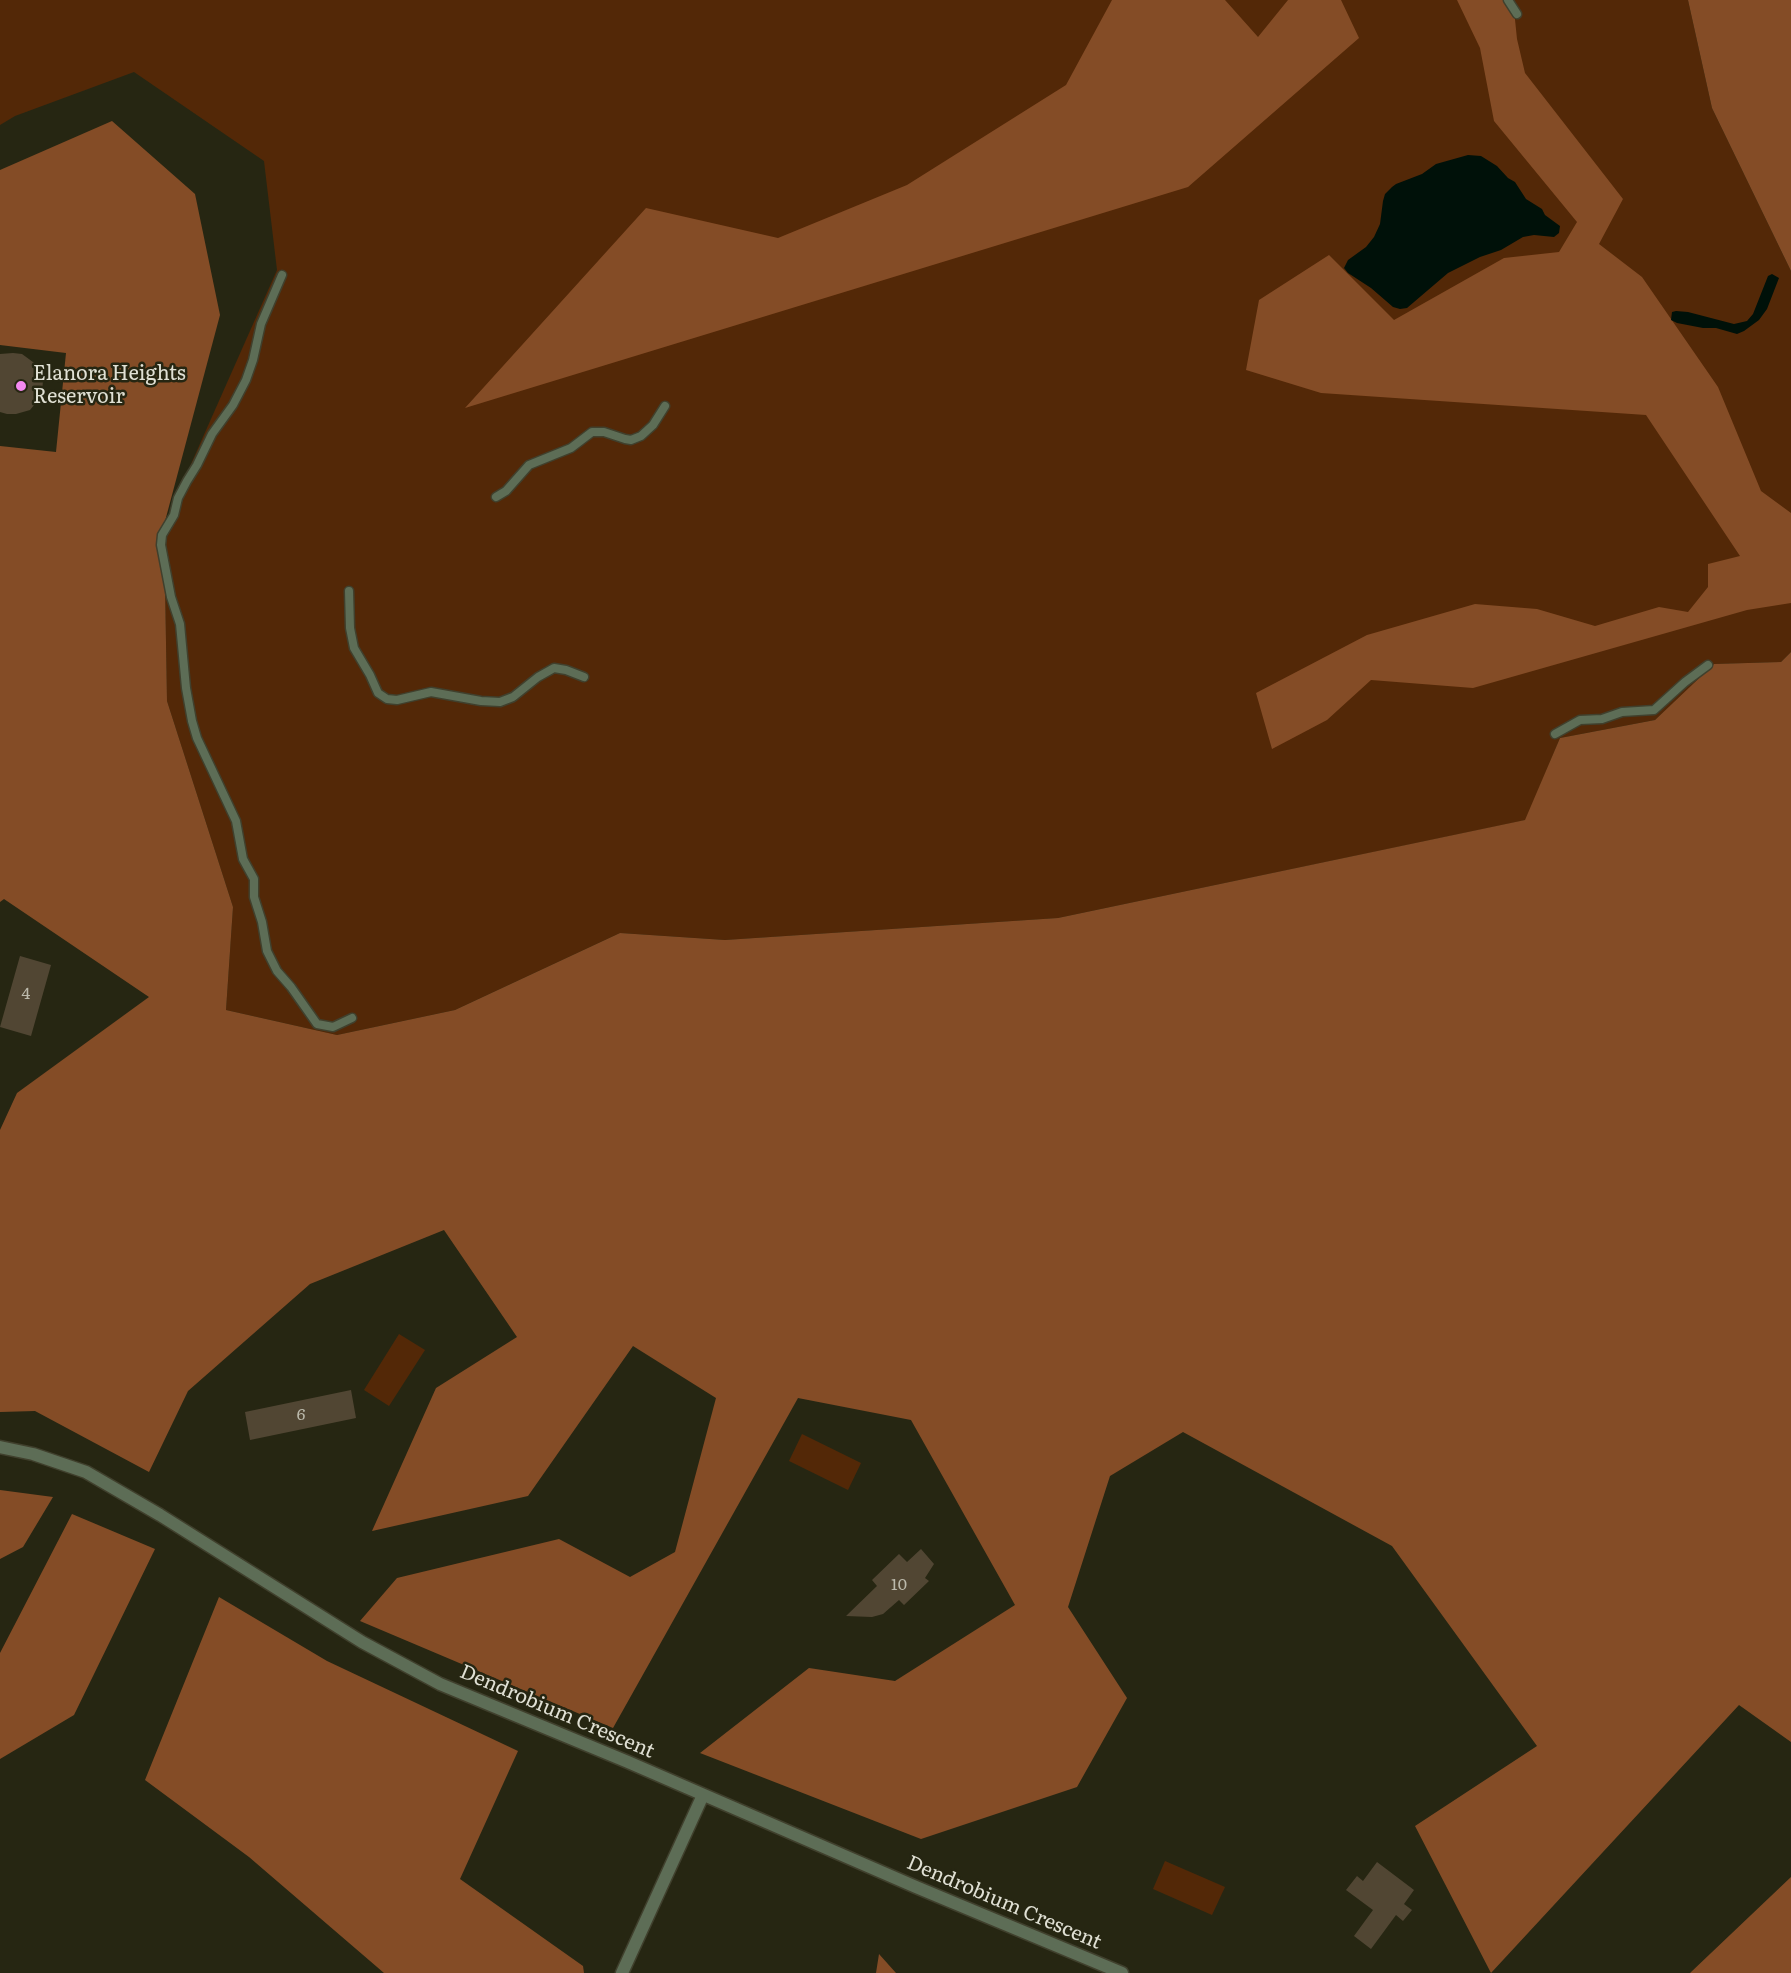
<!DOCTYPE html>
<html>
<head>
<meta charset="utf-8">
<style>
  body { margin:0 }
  canvas { display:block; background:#262612 }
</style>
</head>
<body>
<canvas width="1791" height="1973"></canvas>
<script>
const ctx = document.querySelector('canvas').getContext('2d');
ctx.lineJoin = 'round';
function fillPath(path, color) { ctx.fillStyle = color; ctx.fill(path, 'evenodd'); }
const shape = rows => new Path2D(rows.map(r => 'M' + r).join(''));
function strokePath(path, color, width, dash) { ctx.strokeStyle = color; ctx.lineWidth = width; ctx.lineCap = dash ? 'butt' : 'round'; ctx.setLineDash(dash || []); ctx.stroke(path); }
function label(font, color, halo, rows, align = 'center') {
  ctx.font = font + ' Literata,serif'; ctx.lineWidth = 5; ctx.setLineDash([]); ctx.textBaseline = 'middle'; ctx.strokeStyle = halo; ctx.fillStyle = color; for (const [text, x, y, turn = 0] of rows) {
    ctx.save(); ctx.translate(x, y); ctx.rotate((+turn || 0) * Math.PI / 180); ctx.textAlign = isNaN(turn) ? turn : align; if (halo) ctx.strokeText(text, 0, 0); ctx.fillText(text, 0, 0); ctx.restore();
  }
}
const green = shape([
  [0,0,1688,0,1712,108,1791,271,1791,652,1781,662,1714,664,1655,720,1560,738,1526,820,1058,918,725,940,620,933,455,1010,337,1035,226,1010,233,907,167,701,164,525,277,270,264,161,134,72,15,116,0,125],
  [399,1334,425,1350,389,1406,364,1390],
  [802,1434,861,1463,848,1490,789,1461],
  [1165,1861,1225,1887,1212,1915,1153,1889]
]);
const forest = shape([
  [1112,0,1225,0,1258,37,1288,0,1341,0,1359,38,1188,187,465,408,646,208,778,238,907,185,1066,85],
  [1457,0,1513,0,1517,39,1525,73,1623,199,1599,244,1642,277,1718,387,1761,491,1791,513,1791,603,1747,610,1473,688,1371,680,1327,720,1272,749,1256,693,1367,635,1475,604,1537,609,1595,626,1659,607,1688,612,1708,587,1708,564,1740,556,1646,415,1321,393,1246,370,1259,300,1329,255,1394,320,1504,258,1559,252,1577,222,1494,121,1480,48],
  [1688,0,1791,0,1791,271,1712,108],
  [112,121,195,194,220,315,164,525,167,701,233,907,226,1010,337,1035,455,1010,620,933,725,940,1058,918,1525,820,1560,738,1655,720,1714,664,1781,662,1791,652,1791,1742,1739,1705,1491,1973,1415,1826,1537,1746,1392,1546,1183,1432,1110,1476,1068,1607,1127,1698,1077,1787,921,1839,700,1753,809,1668,895,1681,1015,1605,911,1420,798,1398,613,1728,360,1621,397,1578,559,1539,630,1577,675,1552,716,1398,633,1346,528,1496,372,1531,436,1388,517,1337,444,1230,310,1284,188,1391,149,1472,35,1411,0,1412,0,1130,17,1093,149,997,4,899,0,902,0,446,56,452,66,353,0,345,0,170],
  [0,1490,53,1497,23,1547,0,1559],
  [72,1514,155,1549,74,1715,0,1759,0,1653],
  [219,1597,327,1661,518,1751,460,1879,583,1966,584,1973,384,1973,249,1857,145,1780],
  [1791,1877,1791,1973,1690,1973],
  [879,1954,896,1973,876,1973]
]);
const water = shape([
  [1468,155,1481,156,1497,166,1508,178,1515,182,1526,199,1542,209,1545,215,1560,226,1559,233,1554,237,1534,235,1523,237,1501,250,1480,257,1448,273,1407,308,1400,309,1393,307,1371,288,1348,273,1344,268,1348,260,1366,247,1374,237,1380,224,1383,201,1385,194,1392,187,1396,184,1422,174,1436,164],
  [1772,274,1779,278,1767,309,1759,320,1744,331,1737,334,1716,328,1703,328,1677,323,1671,320,1672,312,1676,311,1688,312,1734,324,1747,321,1753,314,1768,276]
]);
const building = shape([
  [13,353,22,354,37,365,43,381,42,391,39,399,30,410,16,414,7,414,0,412,0,354],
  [20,956,51,965,31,1036,0,1027],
  [351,1390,356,1418,250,1440,245,1412],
  [921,1549,934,1564,925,1578,929,1581,904,1605,899,1600,883,1614,872,1617,846,1616,877,1586,872,1580,899,1554,907,1562],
  [1377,1862,1414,1890,1404,1904,1412,1910,1403,1921,1396,1915,1371,1949,1354,1936,1373,1910,1346,1890,1357,1876,1363,1881]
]);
const lane = shape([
  [1508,0,1517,14],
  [282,275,261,324,253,360,246,380,233,405,212,434,197,465,187,481,178,498,174,515,162,535,161,545,171,597,180,624,186,688,192,721,197,738,236,821,243,859,254,879,254,897,262,922,267,951,277,971,291,987,317,1024,333,1027,352,1018],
  [496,497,506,491,529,465,571,448,592,432,604,432,625,439,631,440,641,436,653,425,665,406],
  [349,591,350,628,354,648,370,675,378,693,387,699,397,700,431,692,481,701,500,702,513,697,538,677,554,668,566,670,584,677],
  [1555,734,1580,720,1602,719,1622,712,1654,710,1685,682,1708,665]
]);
const street = shape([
  [0,1447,33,1454,86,1472,160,1515,362,1642,440,1684,628,1762,916,1887,1122,1973],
  [622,1973,703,1795]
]);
const markers = [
  [21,386,6,"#f489f0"]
];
const numberNames = [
  ["4",26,994],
  ["6",301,1415],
  ["10",899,1585]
];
const poiNames = [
  ["Elanora Heights",33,374],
  ["Reservoir",33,397]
];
const streetNames = [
  ["Dendrobium Crescent",557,1712,23],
  ["Dendrobium Crescent",1004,1903,23]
];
fillPath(green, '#532807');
fillPath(forest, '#844c26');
fillPath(water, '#001109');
fillPath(building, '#514633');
strokePath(lane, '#40402d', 11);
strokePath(street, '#40402d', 15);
strokePath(lane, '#5d6d56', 8);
strokePath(street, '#5d6d56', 12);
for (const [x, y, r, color] of markers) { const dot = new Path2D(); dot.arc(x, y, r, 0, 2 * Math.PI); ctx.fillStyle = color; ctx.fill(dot); strokePath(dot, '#262612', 2); }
label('16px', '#bcbaac', null, numberNames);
label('20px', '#e0e0d4', '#262612', poiNames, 'left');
label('20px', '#e0e0d4', '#262612', streetNames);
</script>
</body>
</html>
